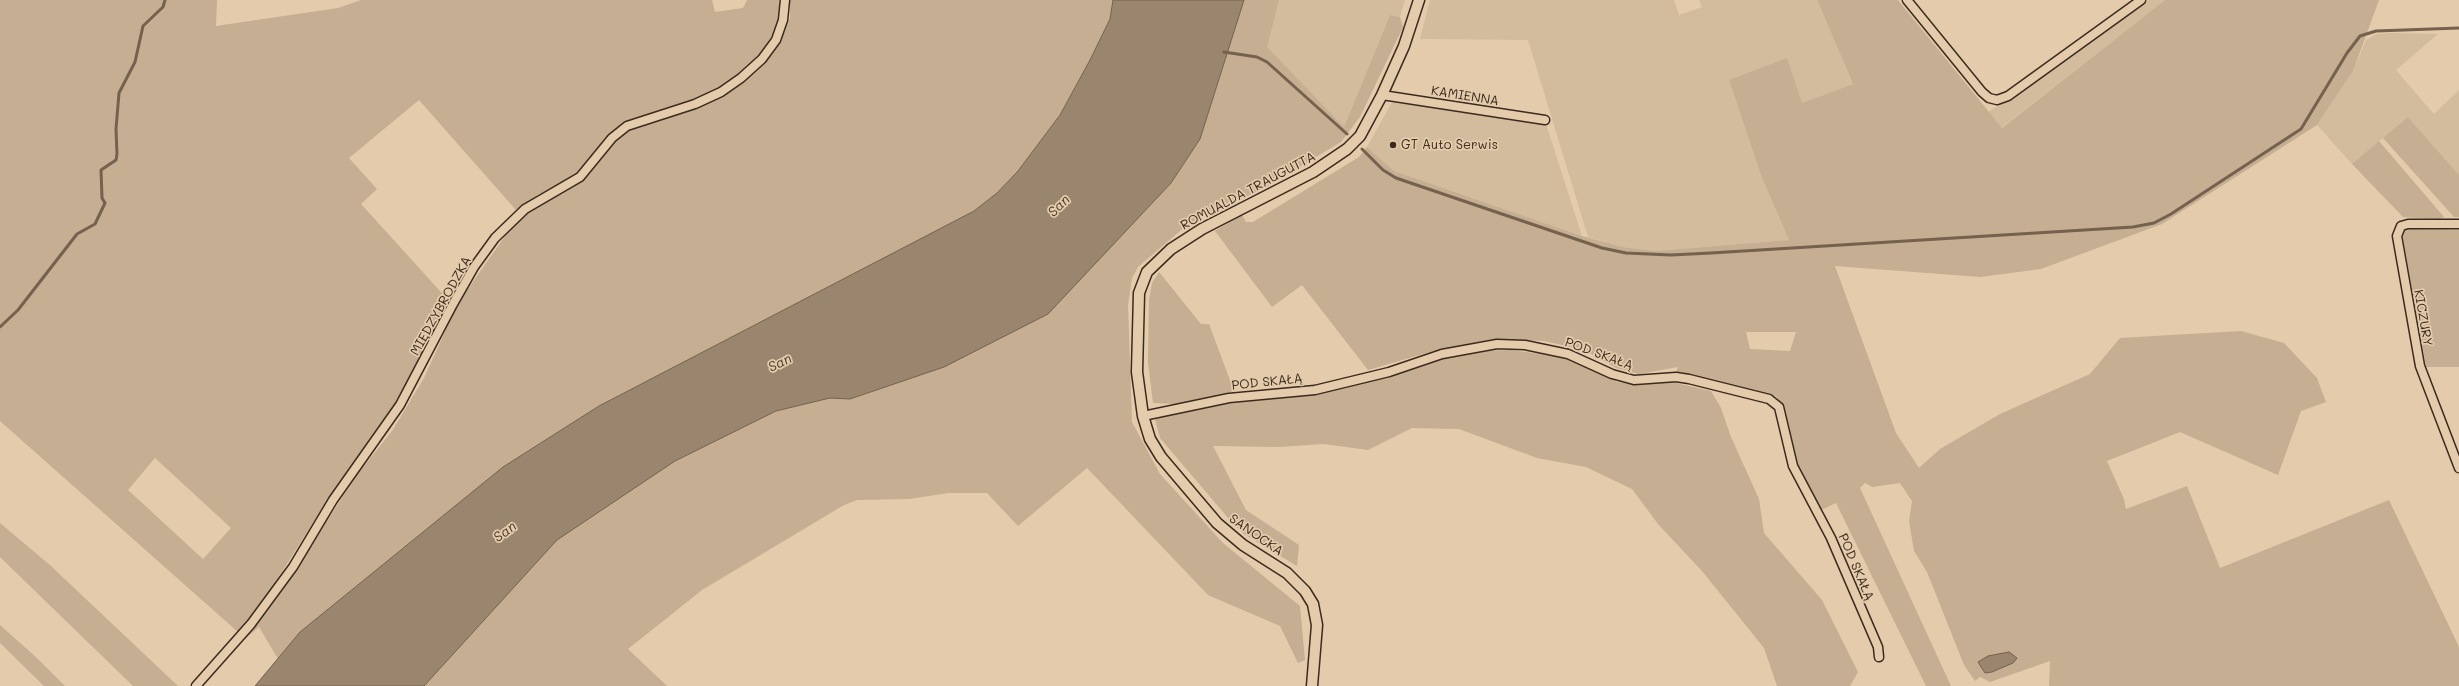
<!DOCTYPE html>
<html>
<head>
<meta charset="utf-8">
<style>
  body { margin:0 }
  canvas { display:block; background:#e3cbab }
</style>
</head>
<body>
<canvas width="2459" height="686"></canvas>
<script>
const ctx = document.querySelector('canvas').getContext('2d');
ctx.lineJoin = 'round';
function fillPath(path, color) { ctx.fillStyle = color; ctx.fill(path, 'evenodd'); }
const shape = rows => new Path2D(rows.map(r => 'M' + r).join(''));
function strokePath(path, color, width, dash) { ctx.strokeStyle = color; ctx.lineWidth = width; ctx.lineCap = dash ? 'butt' : 'round'; ctx.setLineDash(dash || []); ctx.stroke(path); }
function label(font, color, halo, rows, align = 'center') {
  ctx.font = font + ' Mali,sans-serif'; ctx.lineWidth = 3.5; ctx.setLineDash([]); ctx.textBaseline = 'middle'; ctx.strokeStyle = halo; ctx.fillStyle = color; for (const [text, x, y, turn = 0] of rows) {
    ctx.save(); ctx.translate(x, y); ctx.rotate((+turn || 0) * Math.PI / 180); ctx.textAlign = isNaN(turn) ? turn : align; if (halo) ctx.strokeText(text, 0, 0); ctx.fillText(text, 0, 0); ctx.restore();
  }
}
const built = shape([
  [1279,0,1405,0,1400,17,1390,15,1344,127,1266,47],
  [1430,0,1674,0,1679,15,1702,7,1699,0,1817,0,1853,84,1802,103,1729,80,1762,178,1789,240,1655,251,1623,247,1588,237,1528,40,1420,39],
  [2149,0,2165,0,2001,128,1988,112,2005,102],
  [2389,33,2438,34,2396,70,2434,114,2459,90,2459,175,2408,117,2352,164,2317,125,2353,71,2366,40,2377,34],
  [1392,102,1546,124,1582,236,1394,171,1367,147]
]);
const green = shape([
  [0,0,217,0,216,26,338,8,361,0,712,0,715,12,743,8,747,0,779,0,779,16,774,32,762,52,739,75,711,92,681,105,630,120,605,140,581,171,568,181,539,194,516,210,419,100,349,158,377,189,361,204,450,302,394,406,329,497,258,610,238,632,0,421],
  [155,458,231,528,203,559,128,490],
  [790,0,1113,0,1110,19,1090,60,1060,115,1018,171,997,193,974,211,599,406,503,467,300,632,278,659,259,627,239,644,310,546,360,471,392,431,424,378,458,303,510,229,533,208,579,183,600,161,617,139,630,128,715,99,731,91,748,78,771,54,782,38,790,18],
  [1244,0,1279,0,1267,47,1344,127,1390,15,1400,17,1403,27,1360,117,1341,142,1268,186,1186,226,1138,267,1132,278,1128,305,1132,422,1160,474,1223,543,1300,606,1305,660,1298,663,1280,626,1208,595,1087,468,1018,526,987,493,948,493,909,499,857,500,844,505,702,590,628,649,667,686,424,686,557,540,675,461,776,411,831,398,850,399,879,389,1133,223,1171,183,1200,139],
  [1817,0,1898,0,2002,128,2165,0,2379,0,2353,71,2317,125,2162,224,2041,269,1980,277,1835,266,1896,433,1919,468,1940,449,2000,414,2090,374,2120,338,2241,331,2284,343,2317,378,2326,402,2301,411,2278,475,2180,432,2107,461,2124,499,2126,509,2187,486,2220,568,2389,500,2459,647,2459,686,2049,686,2050,661,1990,682,1980,677,1975,681,1964,665,1927,572,1914,551,1909,521,1912,501,1900,483,1872,487,1865,483,1860,488,1951,686,1926,686,1836,503,1821,510,1800,471,1792,445,1784,408,1776,396,1676,373,1678,367,1639,374,1616,368,1584,350,1544,341,1493,339,1430,352,1368,370,1302,285,1272,307,1215,231,1242,215,1246,222,1253,222,1359,157,1367,147,1394,171,1582,236,1623,247,1655,251,1789,240,1762,178,1729,80,1787,58,1802,103,1853,84],
  [1788,332,1796,332,1790,351,1750,349,1746,332],
  [2408,117,2459,175,2459,217,2454,217,2383,138],
  [2379,141,2444,217,2439,219,2403,217,2352,164],
  [2407,229,2459,230,2459,367,2426,367,2402,232],
  [1159,272,1201,324,1209,324,1234,391,1176,404,1153,403,1148,362,1149,300,1152,283],
  [1510,350,1571,358,1617,382,1630,384,1667,381,1711,391,1721,408,1731,437,1759,499,1764,533,1822,600,1858,672,1850,686,1777,686,1764,648,1702,571,1658,524,1632,489,1586,467,1537,458,1459,429,1412,428,1368,450,1324,444,1279,447,1213,446,1246,510,1299,545,1297,566,1244,534,1229,519,1160,438,1155,419,1222,403,1264,396,1317,394,1424,366,1450,356,1477,351],
  [0,523,51,566,178,686,133,686,0,557],
  [0,625,37,658,65,686,44,686,0,643]
]);
const water = shape([
  [1113,0,1244,0,1200,139,1171,183,1048,314,944,367,850,399,830,398,776,411,675,461,557,540,424,686,255,686,300,632,503,467,599,406,974,211,997,193,1018,171,1060,115,1090,60,1110,19,1113,0],
  [2009,652,2017,658,2013,663,1992,672,1985,673,1978,662,1988,656,2009,652]
]);
const stream = shape([
  [1224,52,1257,57,1267,62,1347,134],
  [1362,149,1383,170,1396,178,1602,248,1626,253,1671,255,1711,253,2133,227,2154,223,2171,214,2301,129,2347,53,2360,36,2376,31,2459,28],
  [0,327,18,310,77,234,95,224,105,203,102,198,101,170,116,160,117,154,116,129,119,93,135,62,143,26,163,7,165,0]
]);
const minor = shape([
  [1907,0,1982,92,1989,98,1997,100,2008,96,2141,0],
  [1382,95,1545,120],
  [2459,224,2408,224,2401,226,2397,236,2420,366,2459,468],
  [1143,416,1229,398,1315,390,1389,372,1442,354,1497,344,1525,345,1568,354,1612,374,1634,380,1676,377,1689,379,1769,399,1779,407,1793,466,1831,538,1878,647,1879,657],
  [196,686,251,624,293,567,333,500,400,405,453,304,474,267,495,238,525,209,580,177,612,138,627,126,695,104,721,92,741,78,762,59,776,40,783,20,785,0]
]);
const tertiary = shape([
  [1312,686,1317,625,1313,604,1305,591,1287,573,1243,545,1217,523,1161,457,1150,439,1143,416,1137,372,1139,293,1147,272,1171,249,1202,229,1313,172,1347,149,1360,136,1382,95,1404,46,1419,0]
]);
const markers = [
  [1393,145,4,"#3b2a1e"]
];
const streetNames = [
  ["KAMIENNA",1465,96,9],
  ["ROMUALDA TRAUGUTTA",1248,191,-28],
  ["MIĘDZYBRODZKA",441,306,-61],
  ["KICZURY",2423,318,80],
  ["POD SKAŁĄ",1599,354,20],
  ["POD SKAŁĄ",1267,382,-6],
  ["SANOCKA",1256,535,35],
  ["POD SKAŁĄ",1856,567,67]
];
const poiNames = [
  ["GT Auto Serwis",1401,145]
];
const waterNames = [
  ["San",1059,206,-45],
  ["San",780,363,-26],
  ["San",505,532,-37]
];
fillPath(built, '#d3bc9e');
fillPath(green, '#c5ae91');
fillPath(water, '#9a866e');
strokePath(water, '#74614e', 1);
strokePath(stream, '#74614e', 3);
strokePath(minor, '#3b2a1e', 11);
strokePath(tertiary, '#3b2a1e', 13);
strokePath(minor, '#e3cbab', 8);
strokePath(tertiary, '#e3cbab', 10);
for (const [x, y, r, color] of markers) { const dot = new Path2D(); dot.arc(x, y, r, 0, 2 * Math.PI); ctx.fillStyle = color; ctx.fill(dot); strokePath(dot, '#e3cbab', 1.5); }
label('13px', '#3b2a1e', '#e3cbab', streetNames);
label('13px', '#3b2a1e', '#e3cbab', poiNames, 'left');
label('italic 14px', '#4e3c2e', '#e3cbab', waterNames);
</script>
</body>
</html>
